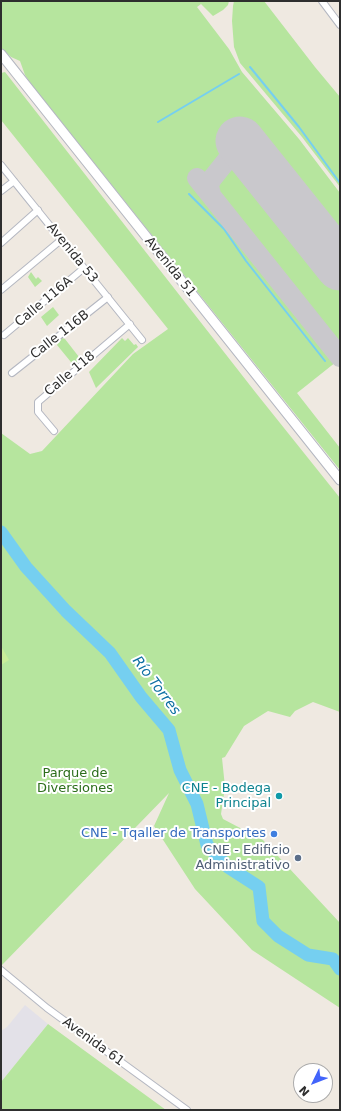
<!DOCTYPE html>
<html>
<head>
<meta charset="utf-8">
<style>
  body { margin:0 }
  #map { position:relative; width:341px; height:1111px; overflow:hidden; background:#efe9e1; font-family:"DejaVu Sans",sans-serif }
  canvas { display:block }
  .frame { position:absolute; inset:0; border:2px solid #2e2e2e; pointer-events:none }
  .north { position:absolute; left:293px; top:1063px; width:40px; height:40px; box-sizing:border-box; background:#fff; border:1px solid #ababab; border-radius:50%; rotate:227deg; font-size:11px; font-weight:700; line-height:16px; text-align:center; color:#2e2e2e }
  .north::after { content:''; display:block; margin:auto; width:14px; height:18px; background:#4264fb; clip-path:polygon(50% 0,100% 100%,50% 72%,0 100%) }
</style>
</head>
<body>
<div id="map">
<canvas width="341" height="1111"></canvas>
<div class="frame"></div>
<div class="north">N</div>
</div>
<script>
const ctx = document.querySelector('canvas').getContext('2d');
ctx.lineJoin = 'round';
function fillPath(path, color) { ctx.fillStyle = color; ctx.fill(path, 'evenodd'); }
const shape = rows => new Path2D(rows.map(r => 'M' + r).join(''));
function strokePath(path, color, width, dash) { ctx.strokeStyle = color; ctx.lineWidth = width; ctx.lineCap = dash ? 'butt' : 'round'; ctx.setLineDash(dash || []); ctx.stroke(path); }
function label(font, color, halo, rows, align = 'center') {
  ctx.font = font + ' "DejaVu Sans",sans-serif'; ctx.lineWidth = 4; ctx.setLineDash([]); ctx.textBaseline = 'middle'; ctx.strokeStyle = halo; ctx.fillStyle = color; for (const [text, x, y, turn = 0] of rows) {
    ctx.save(); ctx.translate(x, y); ctx.rotate((+turn || 0) * Math.PI / 180); ctx.textAlign = isNaN(turn) ? turn : align; if (halo) ctx.strokeText(text, 0, 0); ctx.fillText(text, 0, 0); ctx.restore();
  }
}
const industrial = shape([
  [25,1005,48,1024,1,1082,1,1031,7,1027]
]);
const green = shape([
  [1,1,229,1,228,5,223,10,213,16,201,4,197,7,229,49,242,72,299,139,340,193,340,240,251,128,231,144,206,179,201,172,191,179,336,362,297,393,340,448,340,470,31,84,25,75,20,61,11,57,1,48],
  [234,1,264,1,315,67,340,97,340,187,302,137,240,63,234,47,232,21,233,6],
  [5,72,256,393,340,498,340,712,313,702,295,711,290,717,268,711,244,726,225,757,222,758,225,787,221,814,223,819,263,840,340,923,340,1008,252,950,195,889,154,826,169,793,2,965,1,964,1,433,30,454,42,451,133,354,168,329,1,120,1,73],
  [237,161,340,290,340,347,220,196,218,188,219,180,230,165],
  [31,272,36,279,38,277,42,281,35,287,28,277],
  [53,307,59,315,47,326,41,317],
  [62,338,65,339,79,357,75,367,57,345],
  [122,338,125,341,128,338,134,345,136,344,138,347,96,388,89,372],
  [48,1024,166,1110,1,1110,1,1082]
]);
const pitch = shape([
  [1,646,9,660,1,665]
]);
const stream = shape([
  [250,67,299,127,340,183],
  [158,122,239,74],
  [189,194,224,229,246,261,325,361]
]);
const river = shape([
  [1,532,26,567,66,611,110,653,141,697,169,730,180,770,197,804,207,845,228,867,259,887,263,921,278,936,308,955,333,959,340,969]
]);
const taxiway = shape([
  [197,178,340,357],
  [211,195,209,186,211,180,227,160,233,155,239,154,246,155,256,160]
]);
const runway = shape([
  [240,141,340,266]
]);
const street = shape([
  [322,1,340,25],
  [1,165,142,340],
  [1,191,14,181],
  [1,243,38,210],
  [1,290,61,240],
  [4,335,84,268],
  [12,373,108,297],
  [54,431,38,412,38,402,130,324],
  [1,970,47,1008,187,1110]
]);
const secondary = shape([
  [1,54,340,480]
]);
const markers = [
  [279,796,4,"#0f9aa8"],
  [274,834,4,"#3f7fe0"],
  [298,858,4,"#5c6f8a"]
];
const streetNames = [
  ["Avenida 53",72,253,51],
  ["Avenida 51",170,267,51],
  ["Calle 116A",44,302,-40],
  ["Calle 116B",60,335,-38],
  ["Calle 118",70,374,-40],
  ["Avenida 61",93,1042,36]
];
const parkNames = [
  ["Parque de",75,774],
  ["Diversiones",75,789]
];
const cultureNames = [
  ["CNE - Bodega",271,789],
  ["Principal",271,804]
];
const shopNames = [
  ["CNE - Tqaller de Transportes",266,834]
];
const serviceNames = [
  ["CNE - Edificio",290,851],
  ["Administrativo",290,866]
];
const waterNames = [
  ["Río Torres",156,686,53]
];
fillPath(industrial, '#e3e1e8');
fillPath(green, '#b6e59e');
fillPath(pitch, '#c9ec9a');
strokePath(stream, '#75cff0', 2);
strokePath(river, '#75cff0', 13);
strokePath(taxiway, '#c9c8cc', 20);
strokePath(runway, '#c9c8cc', 49);
strokePath(street, '#b4b7c1', 8);
strokePath(secondary, '#b4b7c1', 11);
strokePath(street, '#fff', 6);
strokePath(secondary, '#fff', 9);
for (const [x, y, r, color] of markers) { const dot = new Path2D(); dot.arc(x, y, r, 0, 2 * Math.PI); ctx.fillStyle = color; ctx.fill(dot); strokePath(dot, '#fff', 1.5); }
label('13px', '#2e2e2e', '#fff', streetNames);
label('13px', '#2c6e1b', '#fff', parkNames);
label('13px', '#0d838f', '#fff', cultureNames, 'right');
label('13px', '#366cbe', '#fff', shopNames, 'right');
label('13px', '#4e5e75', '#fff', serviceNames, 'right');
label('italic 14px', '#0d6fa3', '#fff', waterNames);
</script>
</body>
</html>
